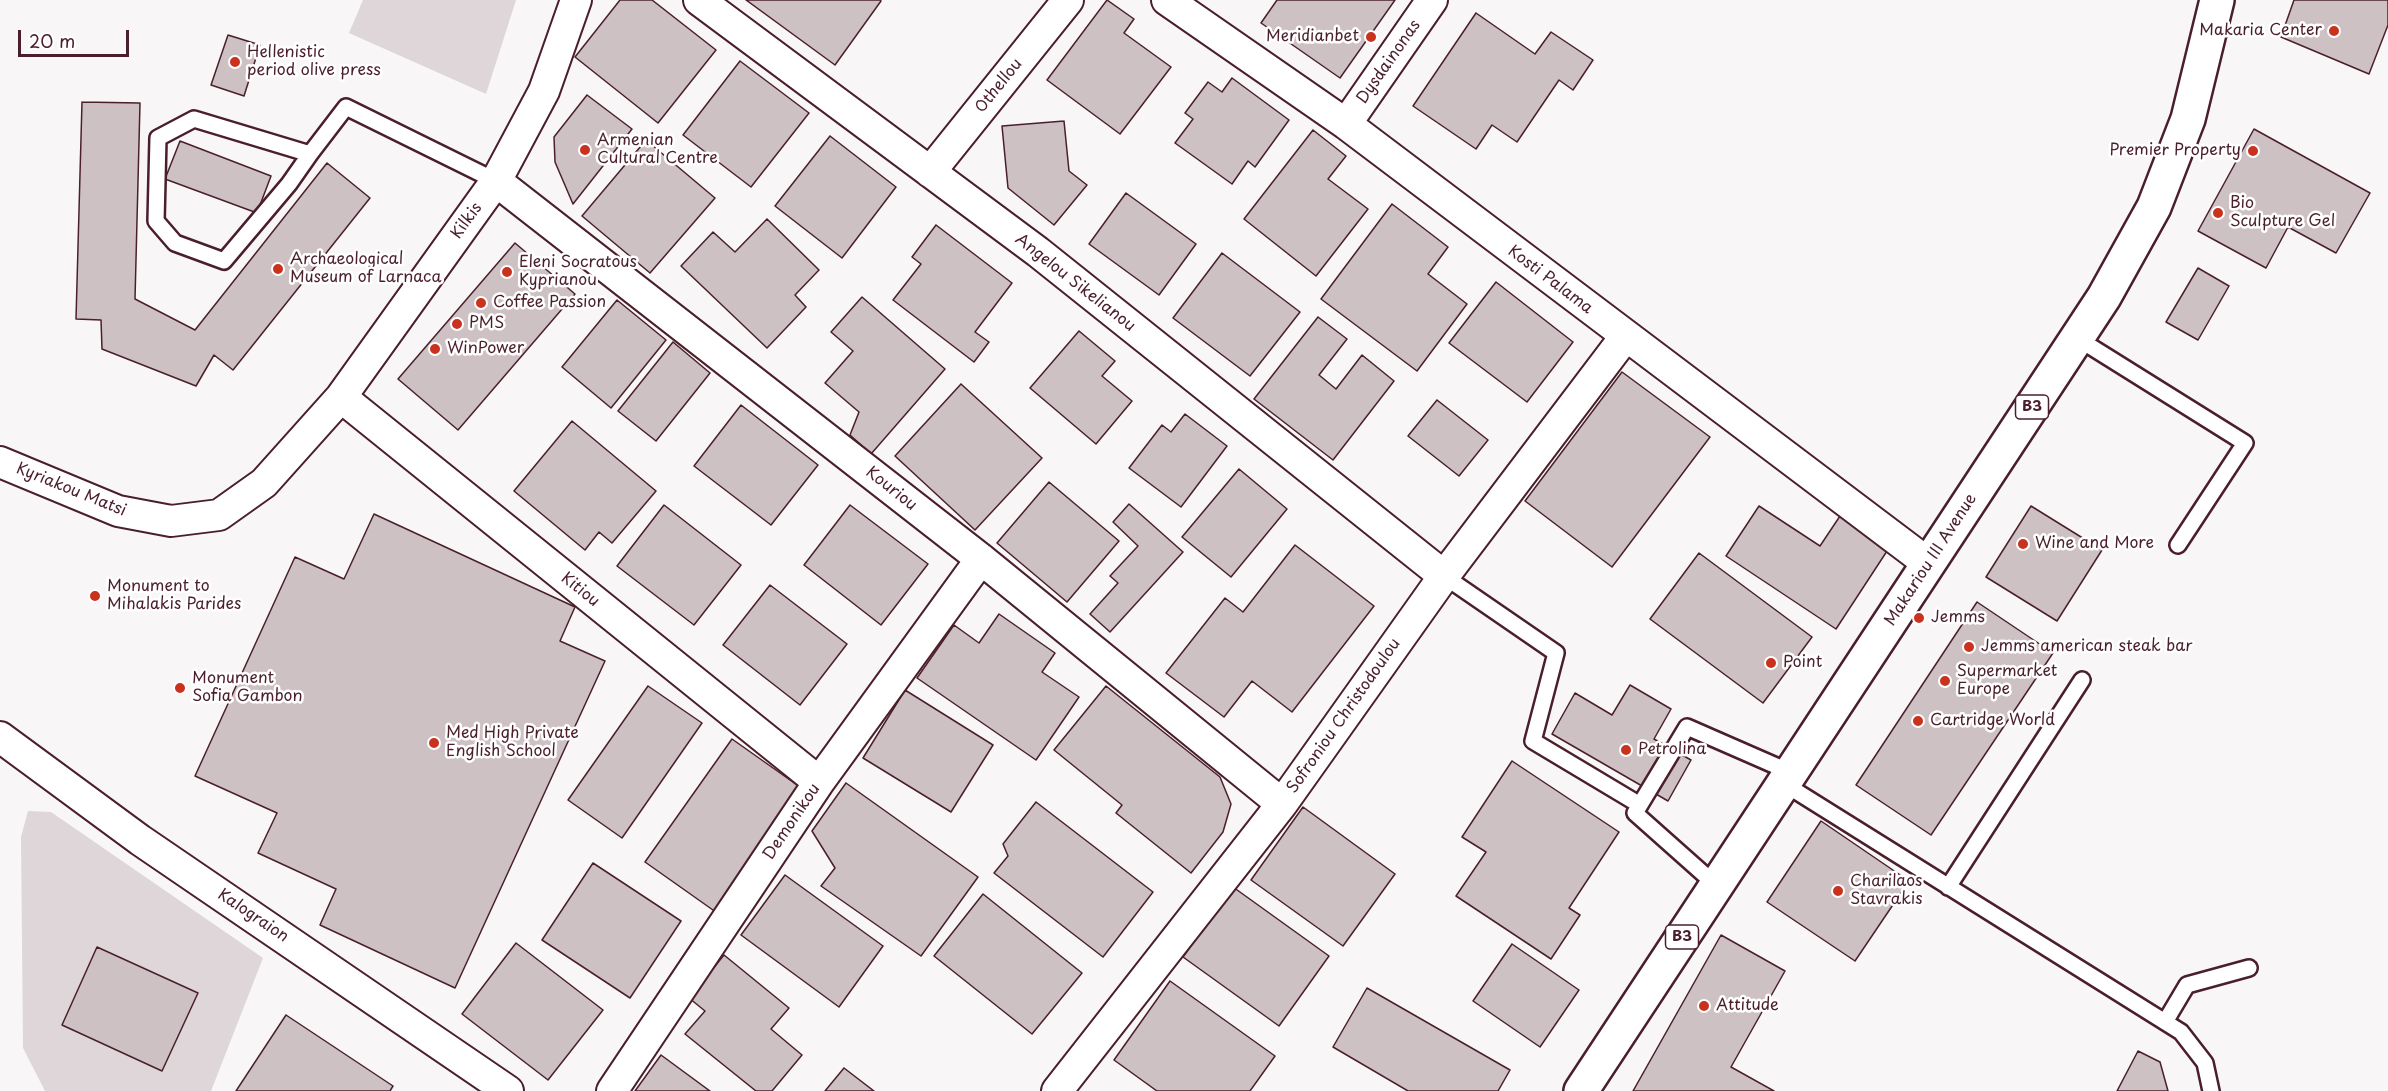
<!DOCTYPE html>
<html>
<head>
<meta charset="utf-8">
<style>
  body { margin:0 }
  #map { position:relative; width:2388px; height:1091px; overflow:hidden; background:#f8f6f7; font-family:"Playpen Sans",sans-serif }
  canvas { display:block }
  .scale { position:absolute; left:18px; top:30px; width:111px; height:27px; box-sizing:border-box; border:3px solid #4a1f2b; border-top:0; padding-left:8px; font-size:18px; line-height:21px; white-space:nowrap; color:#4a1f2b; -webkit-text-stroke:4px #fff; paint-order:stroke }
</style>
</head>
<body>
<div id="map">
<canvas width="2388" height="1091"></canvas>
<div class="scale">20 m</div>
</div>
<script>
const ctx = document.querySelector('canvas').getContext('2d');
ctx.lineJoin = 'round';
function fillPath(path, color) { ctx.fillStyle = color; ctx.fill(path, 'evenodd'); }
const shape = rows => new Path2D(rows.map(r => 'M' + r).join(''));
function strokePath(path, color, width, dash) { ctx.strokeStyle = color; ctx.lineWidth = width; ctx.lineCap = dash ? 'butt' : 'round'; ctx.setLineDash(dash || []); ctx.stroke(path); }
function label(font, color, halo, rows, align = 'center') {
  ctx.font = font + ' "Playpen Sans",sans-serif'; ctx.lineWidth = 5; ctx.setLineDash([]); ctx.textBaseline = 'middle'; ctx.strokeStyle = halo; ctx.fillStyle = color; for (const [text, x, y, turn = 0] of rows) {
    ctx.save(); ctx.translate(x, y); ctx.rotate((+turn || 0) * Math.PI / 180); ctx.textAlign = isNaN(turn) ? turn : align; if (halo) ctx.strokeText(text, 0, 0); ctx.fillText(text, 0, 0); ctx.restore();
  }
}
const green = shape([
  [363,0,516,0,486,94,349,33],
  [28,811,51,812,263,958,211,1091,45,1091,23,1048,21,837],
  [97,947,161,1071,62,1025]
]);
const building = shape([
  [620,0,652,0,716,50,658,123,575,57,620,0],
  [746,0,880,0,881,1,835,65,746,0],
  [1107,0,1134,19,1124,33,1171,67,1120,134,1047,80,1107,0],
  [1277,0,1395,0,1340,78,1261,23,1277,0],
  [2294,0,2388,0,2388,25,2369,74,2281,37,2294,0],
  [1476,13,1535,54,1551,32,1593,60,1573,90,1559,80,1517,142,1492,125,1476,149,1413,106,1476,13],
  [228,35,260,45,244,96,211,85,228,35],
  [740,61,809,113,751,187,683,135,740,61],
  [1232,78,1289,120,1255,167,1248,161,1232,184,1175,143,1193,119,1185,113,1208,82,1222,92,1232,78],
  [587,95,632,129,573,204,555,162,554,137,587,95],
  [82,102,140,103,135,299,195,330,327,163,370,198,233,370,214,355,196,386,102,349,101,320,76,319,82,102],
  [1064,121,1069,171,1087,185,1054,225,1008,188,1002,126,1064,121],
  [2254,129,2370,193,2336,253,2288,227,2266,268,2198,231,2254,129],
  [1313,130,1346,156,1328,179,1368,209,1316,276,1244,219,1313,130],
  [830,136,896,187,842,258,775,206,830,136],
  [646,140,715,198,650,273,582,216,646,140],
  [180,141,271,176,257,213,165,179,180,141],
  [1126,193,1196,244,1159,295,1089,244,1126,193],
  [1392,204,1448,247,1428,274,1467,304,1417,371,1321,299,1392,204],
  [767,219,819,270,795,295,806,307,767,348,681,266,713,232,735,252,767,219],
  [936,225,1012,283,975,332,989,342,974,362,893,300,921,264,912,257,936,225],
  [515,243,575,294,458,430,398,379,515,243],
  [1222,253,1300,312,1250,376,1173,318,1222,253],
  [2198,268,2229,286,2198,340,2166,322,2198,268],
  [1496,282,1573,342,1527,402,1449,343,1496,282],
  [862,297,945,369,871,454,850,435,859,412,825,383,853,351,831,332,862,297],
  [617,300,666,340,611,408,562,367,617,300],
  [1318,317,1347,339,1319,375,1336,389,1362,355,1394,381,1333,460,1254,399,1318,317],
  [1079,331,1115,361,1102,376,1132,401,1096,444,1030,388,1079,331],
  [673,342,710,373,656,441,618,411,673,342],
  [1622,372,1710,437,1612,567,1525,501,1622,372],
  [961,384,1042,458,975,530,895,456,961,384],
  [1437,400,1488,440,1459,476,1408,436,1437,400],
  [741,405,818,465,771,525,694,466,741,405],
  [1185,414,1227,446,1181,507,1129,468,1162,425,1171,432,1185,414],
  [572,421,656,491,612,543,599,532,585,550,514,491,572,421],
  [1239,469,1287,509,1231,577,1182,537,1239,469],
  [1049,482,1119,541,1067,602,997,543,1049,482],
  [1129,504,1183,552,1110,632,1090,614,1118,583,1110,576,1138,546,1113,522,1129,504],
  [664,505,741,565,694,625,617,566,664,505],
  [850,505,928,564,881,625,804,565,850,505],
  [1759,506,1820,546,1840,516,1889,548,1836,629,1726,556,1759,506],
  [2031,506,2102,550,2057,621,1986,577,2031,506],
  [374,514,575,607,560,641,605,661,455,988,320,925,336,889,258,853,277,813,195,776,295,557,344,579,374,514],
  [1295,545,1374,606,1292,712,1252,681,1224,717,1166,673,1225,598,1243,612,1295,545],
  [1699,553,1812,637,1763,703,1650,619,1699,553],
  [770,585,847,644,800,705,723,645,770,585],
  [1977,602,2053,653,1931,835,1856,785,1977,602],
  [999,614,1055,653,1042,672,1079,697,1036,760,917,678,954,625,979,643,999,614],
  [1630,685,1671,709,1654,739,1691,760,1668,801,1552,734,1575,693,1612,715,1630,685],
  [648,686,702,723,622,838,568,800,648,686],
  [1106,686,1220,777,1231,804,1223,832,1191,873,1116,813,1122,805,1054,750,1106,686],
  [905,690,993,745,951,812,863,758,905,690],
  [732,739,807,792,720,915,645,862,732,739],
  [1512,761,1619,832,1569,908,1580,915,1551,959,1456,896,1486,852,1462,837,1512,761],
  [846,783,978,877,921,956,821,886,835,868,812,831,846,783],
  [1036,802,1153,892,1103,957,994,873,1008,856,1003,844,1036,802],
  [1303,807,1395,874,1343,946,1251,880,1303,807],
  [1821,821,1909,881,1855,961,1767,902,1821,821],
  [593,863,681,921,630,998,542,940,593,863],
  [785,875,883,946,839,1007,741,935,785,875],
  [1233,887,1329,956,1279,1026,1183,957,1233,887],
  [983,894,1082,973,1032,1034,934,956,983,894],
  [1721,935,1785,971,1731,1067,1774,1091,1633,1091,1721,935],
  [516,943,603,1010,548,1080,462,1014,516,943],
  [1512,944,1579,990,1540,1047,1473,1001,1512,944],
  [97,947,198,993,162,1071,62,1025,97,947],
  [724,955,789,1008,771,1029,802,1055,772,1091,756,1091,685,1034,705,1011,689,998,724,955],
  [1170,981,1275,1056,1250,1091,1157,1091,1114,1060,1170,981],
  [1367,988,1510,1070,1498,1091,1408,1091,1333,1047,1367,988],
  [286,1015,393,1086,390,1091,236,1091,286,1015],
  [2138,1051,2160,1062,2168,1091,2117,1091,2138,1051],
  [661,1055,710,1091,635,1091,661,1055],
  [844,1068,874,1091,825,1091,844,1068]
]);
const service = shape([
  [310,154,289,184,224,261,175,243,156,221,158,138,194,119,310,154,346,107,496,181],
  [2077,338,2245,443,2178,545],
  [1444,576,1556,653,1533,741,1640,805],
  [1783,783,2181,1032,2205,1063,2211,1091],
  [1716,885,1635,813,1687,727,1790,772],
  [1948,887,2082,680],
  [2165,1022,2187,985,2249,968]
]);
const minor = shape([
  [699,0,1038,252,1444,576],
  [1167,0,1346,124,1929,564],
  [1346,124,1432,0],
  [930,172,1068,0],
  [496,181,981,559,1282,804],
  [341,397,819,782],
  [0,462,118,511,171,521,219,515,264,483,341,397,496,181,544,91,576,0],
  [0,737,140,840,508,1091],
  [612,1091,819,782,981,559],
  [1057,1091,1282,804,1444,576,1625,337]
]);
const primary = shape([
  [1581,1091,2104,297,2154,207,2188,119,2217,0]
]);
const markers = [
  [2334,31,6,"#c8321e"],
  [1371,37,6,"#c8321e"],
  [235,62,6,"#c8321e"],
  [585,150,6,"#c8321e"],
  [2253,151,6,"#c8321e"],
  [2218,213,6,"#c8321e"],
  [278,269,6,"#c8321e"],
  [507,272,6,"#c8321e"],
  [481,303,6,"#c8321e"],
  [457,324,6,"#c8321e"],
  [435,349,6,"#c8321e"],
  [2023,544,6,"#c8321e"],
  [95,596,6,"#c8321e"],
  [1919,618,6,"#c8321e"],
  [1969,647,6,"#c8321e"],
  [1771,663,6,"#c8321e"],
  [1945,681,6,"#c8321e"],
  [180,688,6,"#c8321e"],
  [1918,721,6,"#c8321e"],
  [434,743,6,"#c8321e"],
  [1626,750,6,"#c8321e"],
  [1838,891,6,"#c8321e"],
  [1704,1006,6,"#c8321e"]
];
const shields = [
  [2032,407,33],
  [1682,937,33]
];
const shieldNames = [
  ["B3",2032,407],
  ["B3",1682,937]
];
const poiNames = [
  ["Makaria Center",2322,31,"right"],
  ["Meridianbet",1359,37,"right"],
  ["Hellenistic",247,53],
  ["period olive press",247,71],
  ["Armenian",597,141],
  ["Cultural Centre",597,159],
  ["Premier Property",2241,151,"right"],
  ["Bio",2230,204],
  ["Sculpture Gel",2230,222],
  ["Archaeological",290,260],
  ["Museum of Larnaca",290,278],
  ["Eleni Socratous",519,263],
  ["Kyprianou",519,281],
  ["Coffee Passion",493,303],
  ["PMS",469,324],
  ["WinPower",447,349],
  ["Wine and More",2035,544],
  ["Monument to",107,587],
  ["Mihalakis Parides",107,605],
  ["Jemms",1931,618],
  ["Jemms american steak bar",1981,647],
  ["Point",1783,663],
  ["Supermarket",1957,672],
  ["Europe",1957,690],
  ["Monument",192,679],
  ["Sofia Gambon",192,697],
  ["Cartridge World",1930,721],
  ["Med High Private",446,734],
  ["English School",446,752],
  ["Petrolina",1638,750],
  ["Charilaos",1850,882],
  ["Stavrakis",1850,900],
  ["Attitude",1716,1006]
];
const streetNames = [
  ["Dysdainonas",1389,62,-55],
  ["Othellou",999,86,-51],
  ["Kilkis",467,221,-54],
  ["Kosti Palama",1550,280,37],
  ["Angelou Sikelianou",1075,283,38],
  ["Kouriou",891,489,38],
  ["Kyriakou Matsi",71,490,22],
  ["Makariou III Avenue",1931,560,-57],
  ["Kitiou",580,590,39],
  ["Sofroniou Christodoulou",1344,716,-55],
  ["Demonikou",792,822,-56],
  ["Kalograion",253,916,34]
];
fillPath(green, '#ded6d9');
fillPath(building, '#cdc1c4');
strokePath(building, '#4a1f2b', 1.5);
strokePath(service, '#4a1f2b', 20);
strokePath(minor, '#4a1f2b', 34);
strokePath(primary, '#4a1f2b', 38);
strokePath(service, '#fff', 15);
strokePath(minor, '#fff', 30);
strokePath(primary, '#fff', 33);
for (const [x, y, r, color] of markers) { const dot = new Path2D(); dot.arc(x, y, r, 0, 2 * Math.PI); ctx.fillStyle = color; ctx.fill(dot); strokePath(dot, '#fff', 2); }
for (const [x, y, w] of shields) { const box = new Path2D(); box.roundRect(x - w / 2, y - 12, w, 24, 4.5); ctx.fillStyle = '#fff'; ctx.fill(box); strokePath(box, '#4a1f2b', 1.5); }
label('bold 15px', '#4a1f2b', null, shieldNames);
label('16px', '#4a1f2b', '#fff', poiNames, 'left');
label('16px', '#4a1f2b', '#fff', streetNames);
</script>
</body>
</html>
